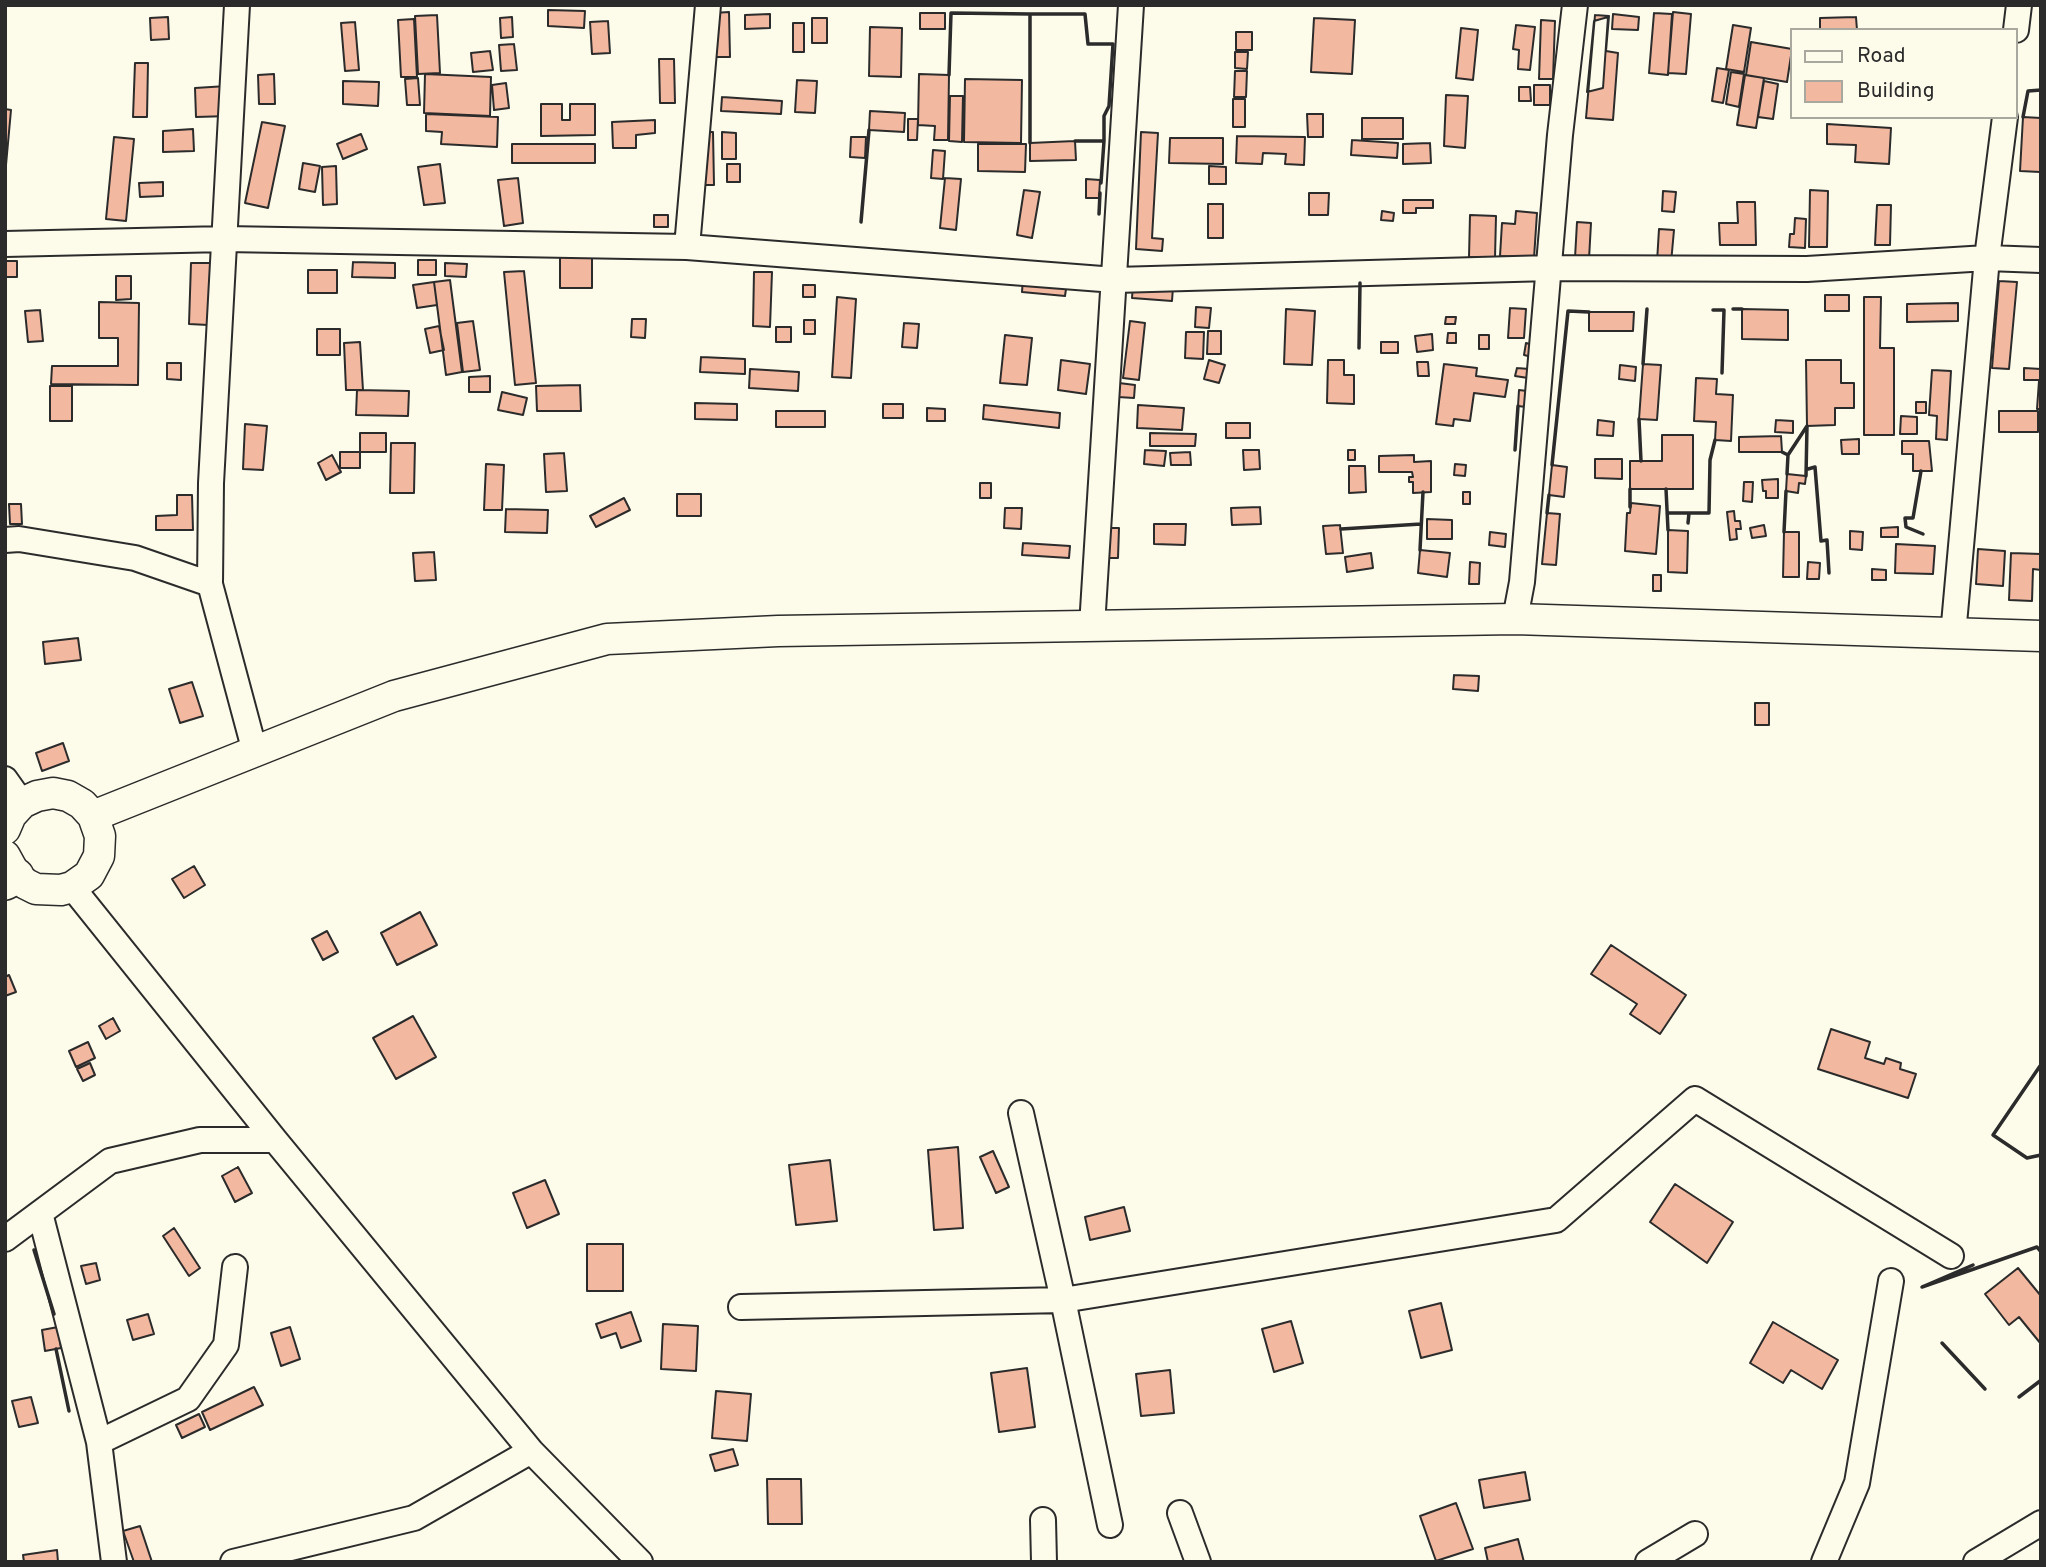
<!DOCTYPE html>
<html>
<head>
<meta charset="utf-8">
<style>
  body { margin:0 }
  #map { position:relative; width:2046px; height:1567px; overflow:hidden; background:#fdfbea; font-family:Overpass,sans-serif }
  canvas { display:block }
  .frame { position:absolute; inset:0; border:7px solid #2b2b2b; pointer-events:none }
  .legend { position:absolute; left:1790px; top:28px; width:228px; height:91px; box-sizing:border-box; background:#fdfbea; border:2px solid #a9a89e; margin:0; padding:9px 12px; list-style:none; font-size:21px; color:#2b2b2b }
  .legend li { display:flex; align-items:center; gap:14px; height:35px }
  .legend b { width:35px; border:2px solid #a9a89e }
</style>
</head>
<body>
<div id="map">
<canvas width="2046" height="1567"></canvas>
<div class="frame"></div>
<ul class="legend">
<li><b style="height:9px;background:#fdfbea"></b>Road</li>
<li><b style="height:19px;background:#f2b8a0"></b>Building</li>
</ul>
</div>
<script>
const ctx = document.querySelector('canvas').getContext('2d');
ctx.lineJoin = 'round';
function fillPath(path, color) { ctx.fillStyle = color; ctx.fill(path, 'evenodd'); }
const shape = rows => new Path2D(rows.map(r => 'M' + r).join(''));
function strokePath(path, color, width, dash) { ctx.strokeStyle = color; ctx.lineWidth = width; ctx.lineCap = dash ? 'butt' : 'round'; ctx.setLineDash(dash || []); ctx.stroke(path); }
const building = shape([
  [548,10,585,11,584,28,548,26,548,10],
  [729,12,730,57,716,57,714,13,729,12],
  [1673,12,1691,14,1686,74,1668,73,1673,12],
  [920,13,945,13,945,29,920,29,920,13],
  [1654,13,1672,14,1668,75,1649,73,1654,13],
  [770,14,770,28,745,29,745,15,770,14],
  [1613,14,1639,17,1638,30,1612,29,1613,14],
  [437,15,440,73,418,74,415,16,437,15],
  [1595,15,1609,16,1606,51,1618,53,1613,120,1586,118,1595,15],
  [168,17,169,39,151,40,150,18,168,17],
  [512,17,513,37,501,38,500,18,512,17],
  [1608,17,1603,88,1587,92,1594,21,1608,17],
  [1856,17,1857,30,1820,30,1820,18,1856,17],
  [812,18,827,18,827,43,812,43,812,18],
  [1314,18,1355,20,1352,74,1311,72,1314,18],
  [414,19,417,77,401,77,398,20,414,19],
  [1541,20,1555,21,1553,79,1539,79,1541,20],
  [608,21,610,53,592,54,590,22,608,21],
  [355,22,359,70,345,71,341,23,355,22],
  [793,23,804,23,804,52,793,52,793,23],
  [1516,25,1535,27,1530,70,1518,69,1519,50,1513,49,1516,25],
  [1733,25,1751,28,1744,72,1726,69,1733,25],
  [870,27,902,28,901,77,869,76,870,27],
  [1461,28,1478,30,1473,80,1456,78,1461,28],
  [1236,32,1252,32,1252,50,1236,50,1236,32],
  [1751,42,1792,49,1787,82,1746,75,1751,42],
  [514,44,517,70,501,71,499,45,514,44],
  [490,51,493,70,473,72,471,53,490,51],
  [1235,52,1248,52,1247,69,1235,68,1235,52],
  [659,59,674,59,675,103,660,103,659,59],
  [135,63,148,63,147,117,133,117,135,63],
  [1717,68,1729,70,1723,103,1712,101,1717,68],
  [1235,71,1247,71,1246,97,1234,97,1235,71],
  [1731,72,1744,74,1739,107,1726,104,1731,72],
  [274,74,275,104,259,104,258,75,274,74],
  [425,74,491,77,490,116,424,113,425,74],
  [919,74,949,75,948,140,934,140,935,126,918,125,919,74],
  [1745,75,1764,78,1756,128,1737,125,1745,75],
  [418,78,420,105,407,105,405,79,418,78],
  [965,79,1022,80,1021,143,964,142,965,79],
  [797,80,817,81,815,113,795,112,797,80],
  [343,81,379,82,378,106,343,104,343,81],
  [1764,81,1778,84,1773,119,1758,117,1764,81],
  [506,83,509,108,494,110,492,85,506,83],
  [1534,85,1550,85,1550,105,1534,105,1534,85],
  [227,86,229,116,196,117,195,88,227,86],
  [1519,87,1530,87,1531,101,1519,101,1519,87],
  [1446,95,1468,96,1465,148,1444,146,1446,95],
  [950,96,963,96,962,142,949,141,950,96],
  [722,97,782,101,781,114,721,111,722,97],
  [1233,99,1245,99,1245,127,1233,127,1233,99],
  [541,104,562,104,562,120,570,120,570,104,595,104,595,135,541,136,541,104],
  [5,109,11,110,5,176,5,109],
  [870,111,905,113,904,132,869,130,870,111],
  [426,114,498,117,497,147,441,144,442,132,426,131,426,114],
  [1307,114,1323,114,1323,137,1308,137,1307,114],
  [2023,117,2041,118,2040,172,2020,171,2023,117],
  [1362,118,1403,118,1403,139,1362,139,1362,118],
  [908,119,918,119,917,140,908,140,908,119],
  [655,120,655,133,636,135,636,148,613,148,612,122,655,120],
  [262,122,285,126,268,208,245,203,262,122],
  [1827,124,1891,128,1889,164,1855,162,1856,145,1827,144,1827,124],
  [193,129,194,151,163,152,163,131,193,129],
  [700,132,713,132,714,185,701,185,700,132],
  [722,132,736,133,736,159,722,159,722,132],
  [1141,132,1158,133,1152,238,1163,239,1162,251,1136,249,1141,132],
  [361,134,367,149,343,159,337,144,361,134],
  [1237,136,1305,137,1304,165,1285,164,1286,154,1263,153,1262,164,1236,163,1237,136],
  [114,137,134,139,126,221,106,219,114,137],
  [851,137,866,137,865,158,850,157,851,137],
  [1170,138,1223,138,1223,164,1169,163,1170,138],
  [1352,140,1398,143,1397,158,1351,155,1352,140],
  [1075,141,1076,160,1030,161,1030,143,1075,141],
  [1430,143,1431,163,1403,164,1403,144,1430,143],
  [512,144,595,144,595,163,512,163,512,144],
  [978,144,1026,144,1025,172,978,171,978,144],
  [933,150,945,151,943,179,931,178,933,150],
  [303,163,320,166,315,192,299,189,303,163],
  [440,164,445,203,424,205,418,167,440,164],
  [727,164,740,164,740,182,727,182,727,164],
  [336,166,337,204,323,205,322,167,336,166],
  [1209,166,1226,167,1226,184,1209,184,1209,166],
  [518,178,523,223,504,226,498,180,518,178],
  [945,178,961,179,956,230,940,228,945,178],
  [1086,179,1100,180,1099,198,1086,198,1086,179],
  [163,182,163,196,140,197,139,183,163,182],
  [1024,190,1040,192,1032,238,1017,235,1024,190],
  [1810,190,1828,191,1827,247,1809,247,1810,190],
  [1663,191,1676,192,1674,212,1662,211,1663,191],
  [1309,193,1329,193,1328,215,1309,215,1309,193],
  [1403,200,1433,200,1433,208,1416,208,1416,213,1403,213,1403,200],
  [1737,202,1755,202,1756,245,1720,245,1719,223,1738,223,1737,202],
  [1208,204,1223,204,1223,238,1208,238,1208,204],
  [1877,205,1891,205,1890,245,1875,245,1877,205],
  [1382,211,1394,213,1393,221,1381,220,1382,211],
  [1516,211,1537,213,1534,258,1500,256,1502,223,1515,224,1516,211],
  [654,215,668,215,668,227,654,227,654,215],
  [1470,215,1496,216,1495,258,1469,257,1470,215],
  [1795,218,1806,219,1805,248,1789,247,1790,234,1794,234,1795,218],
  [1577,222,1591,223,1589,259,1575,258,1577,222],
  [1659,229,1674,230,1671,263,1657,262,1659,229],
  [560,252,592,252,592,288,560,288,560,252],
  [418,260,436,260,436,275,418,275,418,260],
  [5,261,17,261,17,277,5,277,5,261],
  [353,262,395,263,395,278,352,277,353,262],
  [191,263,211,263,208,325,189,324,191,263],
  [445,263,467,264,466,277,445,276,445,263],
  [308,270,337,270,337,293,308,293,308,270],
  [524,271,536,383,515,385,504,272,524,271],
  [754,272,772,272,770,327,753,326,754,272],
  [116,276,131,276,131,299,116,300,116,276],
  [1023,278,1067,282,1065,296,1022,292,1023,278],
  [450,280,462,372,446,375,434,282,450,280],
  [1999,281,2017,282,2009,369,1992,368,1999,281],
  [434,282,437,305,417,308,413,285,434,282],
  [1133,284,1173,287,1172,301,1132,298,1133,284],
  [803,285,815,285,815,297,803,297,803,285],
  [1825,295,1849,295,1849,311,1825,311,1825,295],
  [837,297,856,299,851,378,832,377,837,297],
  [1864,297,1881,297,1880,348,1894,348,1894,435,1864,435,1864,297],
  [99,302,139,303,138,385,51,384,52,366,118,366,118,338,99,338,99,302],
  [1958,303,1958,321,1907,322,1907,304,1958,303],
  [1196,307,1211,308,1209,328,1195,327,1196,307],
  [1510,308,1526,309,1524,338,1508,338,1510,308],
  [1286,309,1315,311,1312,365,1284,364,1286,309],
  [1742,309,1788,310,1788,340,1742,339,1742,309],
  [40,310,43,341,28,342,25,311,40,310],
  [1589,312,1634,312,1633,331,1589,331,1589,312],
  [1446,317,1456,317,1455,324,1445,324,1446,317],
  [632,319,646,319,645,338,631,337,632,319],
  [804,320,815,320,815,334,804,334,804,320],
  [473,321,480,370,463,372,457,323,473,321],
  [1130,321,1145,323,1139,380,1123,378,1130,321],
  [904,323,919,324,917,348,902,347,904,323],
  [439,326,444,350,430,353,425,329,439,326],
  [776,327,791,327,791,342,776,342,776,327],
  [317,329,340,329,340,355,317,355,317,329],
  [1208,331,1221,331,1221,354,1207,354,1208,331],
  [1186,332,1204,332,1203,359,1185,358,1186,332],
  [1448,333,1456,333,1456,343,1447,343,1448,333],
  [1432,334,1433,350,1417,352,1415,336,1432,334],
  [1005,335,1032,338,1027,385,1000,383,1005,335],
  [1479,335,1489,335,1489,349,1479,349,1479,335],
  [360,342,363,390,346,390,344,343,360,342],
  [1381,342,1398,342,1398,353,1381,353,1381,342],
  [1526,343,1534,345,1532,357,1524,355,1526,343],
  [701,357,745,359,745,374,700,372,701,357],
  [1061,360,1090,364,1086,394,1058,390,1061,360],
  [1209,360,1225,365,1219,383,1204,379,1209,360],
  [1328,360,1344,360,1344,375,1354,375,1354,404,1327,403,1328,360],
  [1806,360,1841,360,1841,383,1854,383,1854,408,1835,408,1835,425,1807,426,1806,360],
  [1417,362,1428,362,1429,376,1418,376,1417,362],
  [167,363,181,363,181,380,167,379,167,363],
  [1444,364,1477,368,1476,376,1508,380,1505,397,1474,393,1470,421,1454,419,1453,426,1436,424,1444,364],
  [1643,364,1661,365,1657,420,1639,419,1643,364],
  [1620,365,1636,367,1635,381,1619,379,1620,365],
  [1517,368,1529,369,1528,378,1515,376,1517,368],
  [2024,368,2041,369,2041,380,2024,380,2024,368],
  [750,369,799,372,798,391,749,388,750,369],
  [1932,370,1951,371,1947,440,1936,439,1937,416,1929,415,1932,370],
  [490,376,490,392,469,392,469,377,490,376],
  [1696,378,1717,379,1716,394,1733,395,1731,441,1715,440,1716,422,1694,421,1696,378],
  [2039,381,2041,381,2041,409,2037,409,2039,381],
  [1119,383,1135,385,1134,398,1118,397,1119,383],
  [580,385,581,411,537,411,536,386,580,385],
  [50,386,72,386,72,421,50,421,50,386],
  [357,390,409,391,408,416,356,415,357,390],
  [1519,390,1527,391,1526,407,1518,406,1519,390],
  [502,392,527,398,523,415,498,410,502,392],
  [1916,402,1926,402,1926,413,1916,413,1916,402],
  [695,403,737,404,737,420,695,419,695,403],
  [883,404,903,404,903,418,883,418,883,404],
  [984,405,1060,413,1059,428,983,419,984,405],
  [1138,405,1184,408,1182,430,1137,428,1138,405],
  [927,408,945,409,945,421,927,421,927,408],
  [776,411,825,411,825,427,776,427,776,411],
  [1999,411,2038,411,2038,432,1999,432,1999,411],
  [1901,416,1917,417,1917,434,1900,434,1901,416],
  [1598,420,1614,422,1613,436,1597,435,1598,420],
  [1776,420,1793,421,1793,433,1775,432,1776,420],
  [1226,423,1250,423,1250,438,1226,438,1226,423],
  [245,424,267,426,263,470,243,469,245,424],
  [360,433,386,433,386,452,360,452,360,433],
  [1150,433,1196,434,1195,446,1150,446,1150,433],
  [1662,435,1693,435,1693,489,1630,489,1630,461,1662,461,1662,435],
  [1781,436,1782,452,1739,452,1739,437,1781,436],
  [1859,439,1859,454,1842,454,1841,440,1859,439],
  [1902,441,1929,441,1932,471,1913,471,1913,454,1902,454,1902,441],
  [391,443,415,443,414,493,390,493,391,443],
  [1145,450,1166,451,1164,466,1144,464,1145,450],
  [1243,450,1259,450,1260,469,1244,470,1243,450],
  [1348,450,1355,450,1355,460,1348,460,1348,450],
  [340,452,360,452,360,468,340,468,340,452],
  [1190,452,1191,465,1171,465,1170,453,1190,452],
  [564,453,567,491,546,492,544,454,564,453],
  [332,455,341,472,326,480,318,463,332,455],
  [1414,455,1414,462,1431,461,1431,492,1413,493,1413,482,1409,482,1409,477,1413,477,1412,472,1379,472,1379,456,1414,455],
  [1595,459,1622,459,1622,479,1595,478,1595,459],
  [486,464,504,465,502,510,484,510,486,464],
  [1455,464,1466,465,1465,476,1454,475,1455,464],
  [1552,465,1567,467,1564,497,1549,495,1552,465],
  [1349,466,1365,466,1366,492,1349,493,1349,466],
  [1787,474,1806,476,1805,484,1799,483,1798,493,1786,491,1787,474],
  [1778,479,1778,498,1766,498,1766,491,1763,491,1762,480,1778,479],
  [1744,482,1753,482,1752,502,1743,501,1744,482],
  [980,483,991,483,991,498,980,498,980,483],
  [1463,492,1470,492,1470,504,1463,504,1463,492],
  [677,494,701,494,701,516,677,516,677,494],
  [177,495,192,495,193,530,156,530,156,516,177,515,177,495],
  [624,498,630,510,596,527,590,516,624,498],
  [1631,503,1660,506,1656,554,1625,551,1627,513,1630,513,1631,503],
  [9,504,21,504,22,524,10,524,9,504],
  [1260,507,1261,524,1232,525,1231,508,1260,507],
  [1005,508,1022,508,1021,529,1004,528,1005,508],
  [506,509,548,510,547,533,505,532,506,509],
  [1734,511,1735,521,1740,521,1741,529,1736,529,1737,539,1730,540,1727,512,1734,511],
  [1547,513,1560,514,1556,565,1542,564,1547,513],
  [1427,519,1452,520,1452,539,1427,539,1427,519],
  [1154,524,1186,524,1185,545,1154,544,1154,524],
  [1340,525,1343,553,1326,554,1323,526,1340,525],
  [1764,525,1766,536,1752,538,1750,528,1764,525],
  [1898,527,1898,537,1881,537,1881,528,1898,527],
  [1105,528,1119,528,1118,558,1105,558,1105,528],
  [1668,530,1688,531,1687,573,1668,572,1668,530],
  [1850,531,1863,532,1862,550,1850,549,1850,531],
  [1490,532,1506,534,1505,547,1489,545,1490,532],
  [1784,532,1799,532,1799,577,1783,577,1784,532],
  [1023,543,1070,546,1069,558,1022,555,1023,543],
  [1896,544,1935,546,1933,574,1895,573,1896,544],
  [1978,549,2005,551,2003,586,1976,584,1978,549],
  [1420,550,1450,553,1447,577,1418,573,1420,550],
  [434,552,436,580,415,581,413,553,434,552],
  [1371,553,1373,568,1347,572,1345,557,1371,553],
  [2011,553,2041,554,2041,570,2033,569,2032,601,2009,600,2011,553],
  [1470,562,1480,563,1479,584,1469,584,1470,562],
  [1808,562,1820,563,1819,579,1807,579,1808,562],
  [1872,569,1886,570,1886,580,1872,580,1872,569],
  [1653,575,1661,575,1661,591,1653,591,1653,575],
  [78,638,81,660,45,664,43,642,78,638],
  [1454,675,1479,676,1478,691,1453,689,1454,675],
  [192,682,203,716,180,723,169,689,192,682],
  [1755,703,1769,703,1769,725,1755,725,1755,703],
  [63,743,69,761,42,771,36,753,63,743],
  [194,866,205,885,184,898,172,879,194,866],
  [420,912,437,945,397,965,381,933,420,912],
  [327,931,338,952,323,960,312,939,327,931],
  [1611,945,1686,995,1660,1034,1630,1014,1637,1004,1591,974,1611,945],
  [9,975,16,992,5,996,5,977,9,975],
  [413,1016,436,1057,396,1079,373,1038,413,1016],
  [113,1018,120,1031,106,1039,99,1026,113,1018],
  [1831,1029,1870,1042,1865,1058,1884,1064,1886,1058,1901,1063,1900,1069,1916,1074,1908,1098,1818,1069,1831,1029],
  [88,1042,95,1058,76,1067,69,1051,88,1042],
  [90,1063,95,1075,83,1081,77,1069,90,1063],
  [958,1147,963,1228,934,1230,928,1150,958,1147],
  [993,1151,1009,1187,996,1193,980,1157,993,1151],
  [830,1160,837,1221,796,1225,789,1165,830,1160],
  [238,1167,252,1193,235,1202,222,1176,238,1167],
  [545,1180,559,1214,527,1228,513,1193,545,1180],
  [1675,1184,1733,1222,1707,1263,1650,1222,1675,1184],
  [1124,1207,1130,1231,1090,1240,1085,1217,1124,1207],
  [174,1228,200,1268,189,1276,163,1236,174,1228],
  [587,1244,623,1244,623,1291,587,1291,587,1244],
  [96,1263,100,1280,86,1284,81,1266,96,1263],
  [2018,1268,2041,1296,2041,1344,2019,1317,2009,1325,1985,1294,2018,1268],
  [1441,1303,1452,1350,1421,1358,1409,1311,1441,1303],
  [631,1312,641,1341,621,1348,616,1333,601,1338,596,1324,631,1312],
  [148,1314,154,1334,133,1340,127,1320,148,1314],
  [1291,1321,1303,1363,1274,1372,1262,1329,1291,1321],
  [1773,1322,1838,1360,1822,1389,1791,1370,1783,1383,1750,1363,1773,1322],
  [663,1324,698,1326,696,1371,661,1369,663,1324],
  [58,1327,61,1348,45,1351,42,1330,58,1327],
  [290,1327,300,1359,281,1366,271,1333,290,1327],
  [1027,1368,1035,1427,999,1432,991,1373,1027,1368],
  [1170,1370,1174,1413,1141,1416,1136,1374,1170,1370],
  [254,1387,263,1405,210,1430,202,1412,254,1387],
  [716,1391,751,1394,747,1441,712,1438,716,1391],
  [31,1397,38,1423,19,1427,12,1401,31,1397],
  [199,1414,205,1427,182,1438,176,1425,199,1414],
  [733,1449,738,1465,715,1471,710,1455,733,1449],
  [1525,1472,1530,1500,1484,1508,1479,1480,1525,1472],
  [767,1479,801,1479,802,1524,768,1524,767,1479],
  [1456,1503,1473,1549,1436,1561,1420,1516,1456,1503],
  [140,1526,152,1562,134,1562,123,1531,140,1526],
  [1518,1539,1524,1562,1488,1562,1485,1548,1518,1539],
  [57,1550,58,1562,24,1562,23,1555,57,1550]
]);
const minor = shape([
  [237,5,211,483,210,584,255,752],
  [2016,30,2019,5],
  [5,244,225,239,687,247,1115,280,1550,268,1807,269,1987,258,2041,260],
  [687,247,708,5],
  [5,540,19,539,135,558,210,584],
  [1515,619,1522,582,1560,135,1575,5],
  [1092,626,1131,5],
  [1953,635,1987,258,2005,117],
  [5,779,22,803],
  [72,887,275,1140,531,1451,640,1562],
  [1021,1113,1063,1300,1110,1525],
  [40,1213,99,1442,114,1562],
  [5,1239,110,1161,200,1140,275,1140],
  [741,1307,1063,1300,1556,1220,1695,1099,1951,1256],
  [99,1442,188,1399,226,1345,235,1267],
  [1180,1513,1198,1562],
  [1043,1520,1044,1562],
  [233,1562,414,1518,531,1451],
  [1648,1562,1695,1534],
  [1824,1562,1857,1483,1891,1281],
  [1976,1562,2041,1523]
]);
const tertiary = shape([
  [93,816,394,696,607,639,778,631,1515,619,2041,636],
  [5,829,11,815,22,803,37,796,53,793,68,796,82,804,93,816,100,836,99,856,89,875,72,887,61,890,36,889,26,884,16,876,5,856]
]);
const secondary = shape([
  [5,882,16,876]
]);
const wall = shape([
  [949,75,951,13,1030,14],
  [2023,117,2028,91,2041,90],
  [1030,143,1030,14,1085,14,1088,44,1113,44,1109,106,1104,116,1104,141,1075,141],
  [1101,183,1104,141],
  [1099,214,1100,193],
  [861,222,869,130],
  [1733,309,1742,309],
  [1713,310,1724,310,1722,373],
  [1359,348,1360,283],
  [1643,364,1647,309],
  [1639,419,1641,461],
  [1515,450,1518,406],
  [1782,452,1788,455,1807,426],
  [1552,465,1568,311,1589,312],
  [1808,469,1815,467,1821,541,1827,540,1829,573],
  [1921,471,1913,518,1905,518,1906,527,1923,534],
  [1787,474,1788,455],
  [1806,476,1807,426],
  [1630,489,1630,507],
  [1666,489,1668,530],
  [1547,513,1549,495],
  [1667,513,1709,513,1710,460,1715,440],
  [1688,523,1689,513],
  [1341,529,1421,524],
  [1784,532,1786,491],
  [1420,550,1423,492],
  [2040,1066,1993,1135,2027,1158,2041,1155],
  [34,1250,54,1314],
  [1973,1265,1922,1287,2037,1247,2041,1252],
  [1942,1343,1985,1389],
  [56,1349,69,1411],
  [2019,1397,2040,1381]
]);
fillPath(building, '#f2b8a0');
strokePath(building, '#2b2b2b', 2);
strokePath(minor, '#2b2b2b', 28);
strokePath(tertiary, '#2b2b2b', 33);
strokePath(secondary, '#2b2b2b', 38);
strokePath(minor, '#fdfbea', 24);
strokePath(tertiary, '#fdfbea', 30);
strokePath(secondary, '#fdfbea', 35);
strokePath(wall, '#2b2b2b', 3.5);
</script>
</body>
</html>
